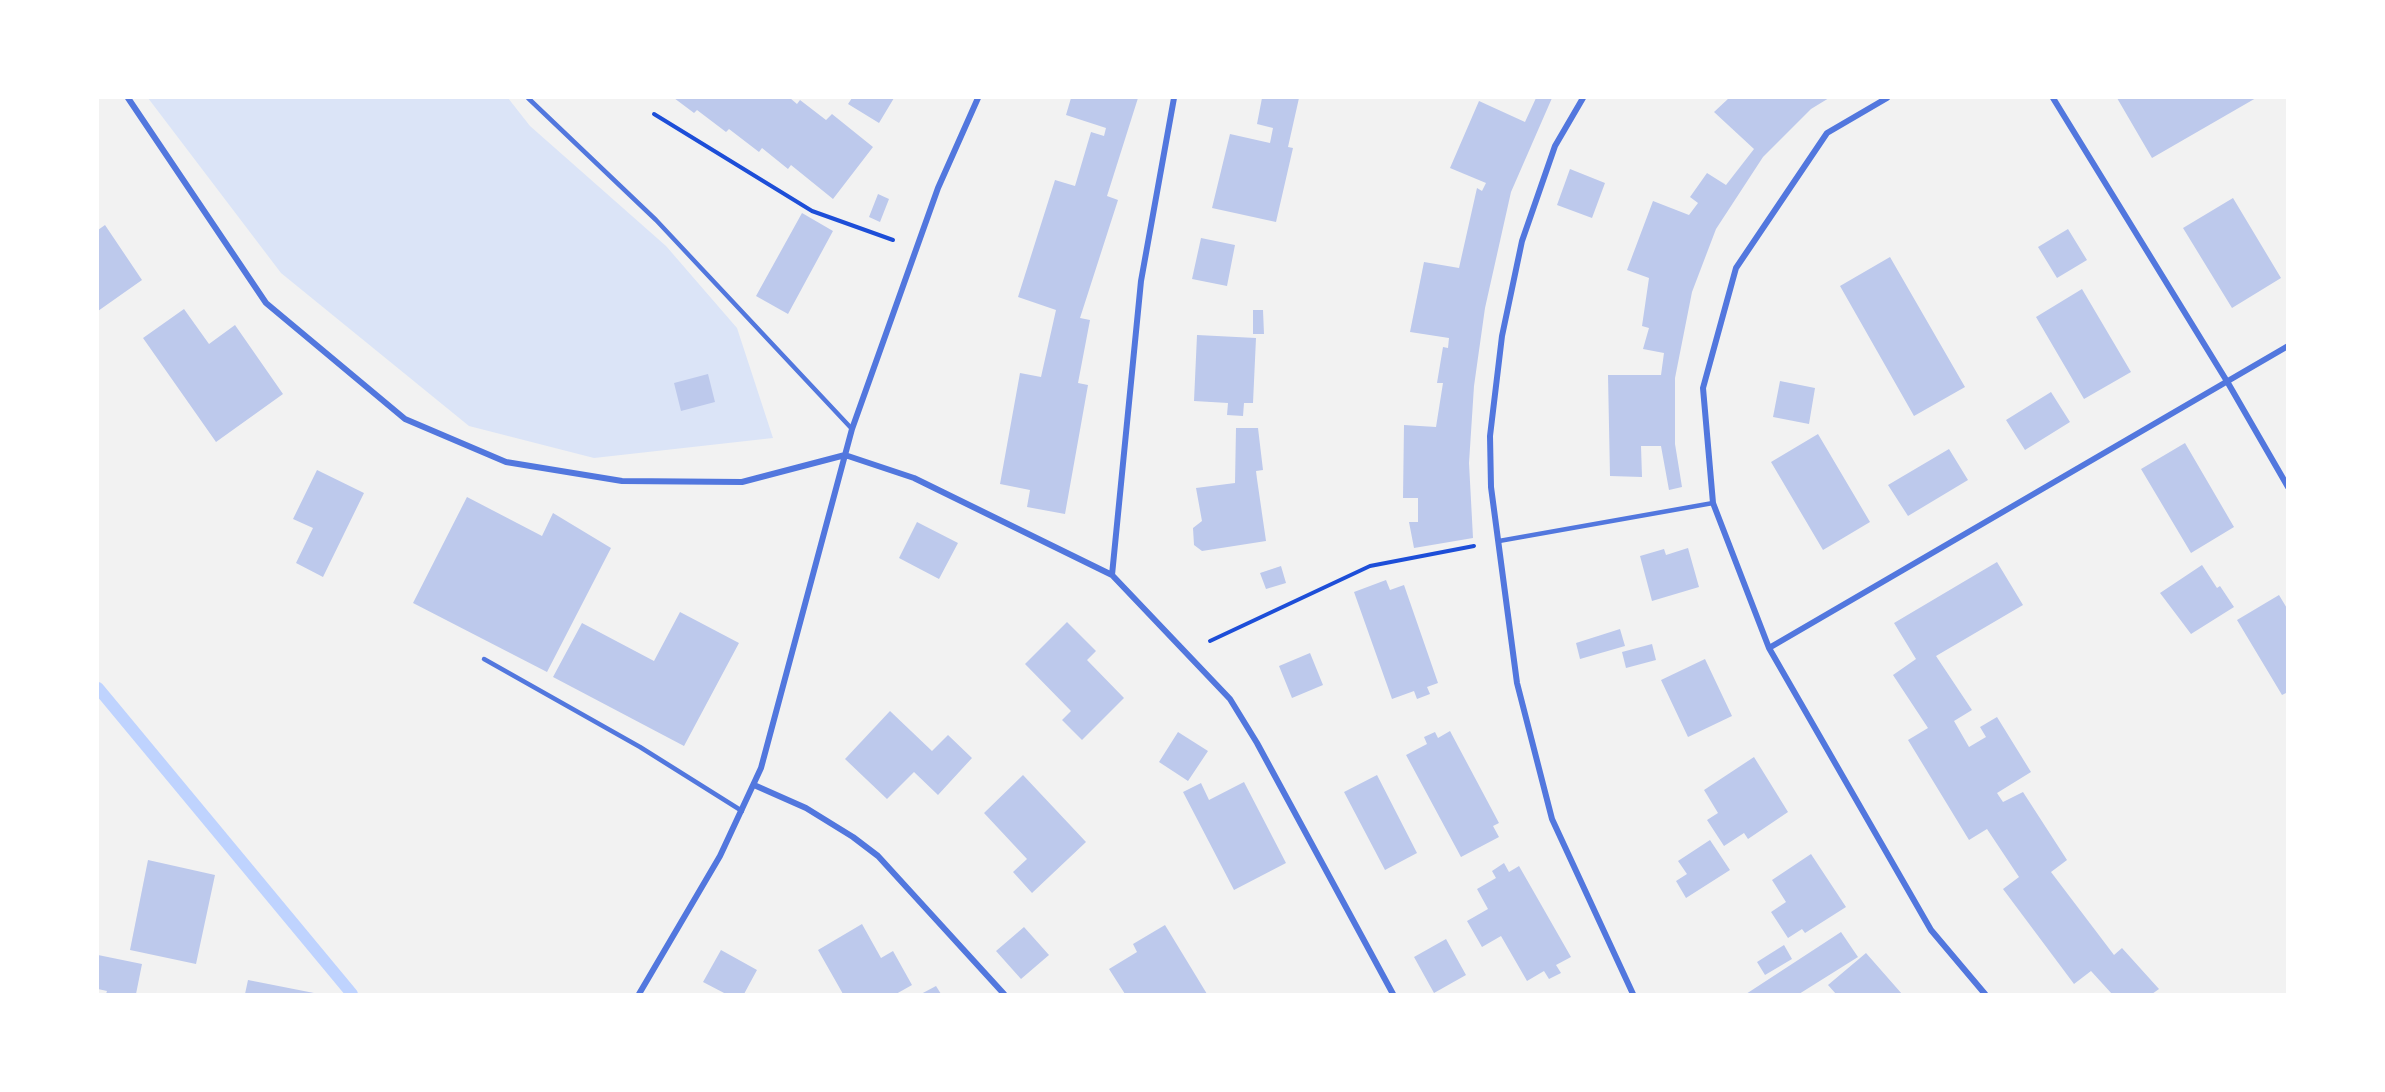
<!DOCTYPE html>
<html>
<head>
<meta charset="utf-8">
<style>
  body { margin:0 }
  #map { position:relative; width:2385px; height:1092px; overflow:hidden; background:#f2f2f2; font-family:Figtree,sans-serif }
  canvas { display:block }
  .frame { position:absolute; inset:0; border:99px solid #fff; pointer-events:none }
</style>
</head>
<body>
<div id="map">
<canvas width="2385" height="1092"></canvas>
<div class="frame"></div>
</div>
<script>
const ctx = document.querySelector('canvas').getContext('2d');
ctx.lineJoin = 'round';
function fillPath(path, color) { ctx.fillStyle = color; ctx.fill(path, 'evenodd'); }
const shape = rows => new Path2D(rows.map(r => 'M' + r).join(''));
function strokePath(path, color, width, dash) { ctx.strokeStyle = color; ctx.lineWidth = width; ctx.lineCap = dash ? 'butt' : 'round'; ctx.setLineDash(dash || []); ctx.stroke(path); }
const green = shape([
  [148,98,508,98,530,126,666,246,737,328,773,438,594,458,469,426,281,273]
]);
const stream = shape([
  [98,688,352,994]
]);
const building = shape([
  [674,98,790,98,797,104,800,100,826,120,832,114,873,147,833,199,791,165,788,169,762,148,759,152,729,129,726,132,697,110,694,113],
  [852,98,894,98,879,123,848,104],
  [1071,98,1138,98,1107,196,1118,200,1080,318,1090,320,1078,383,1088,385,1065,514,1027,507,1030,490,1000,484,1020,373,1041,377,1056,310,1018,297,1055,180,1075,186,1091,132,1104,136,1106,128,1066,115],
  [1262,98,1299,98,1288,147,1293,148,1276,222,1212,208,1230,134,1270,143,1273,128,1257,124],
  [1536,98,1552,98,1511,192,1485,308,1474,386,1469,463,1473,538,1414,548,1409,522,1418,522,1418,498,1403,498,1404,425,1436,427,1443,383,1437,383,1443,347,1448,348,1449,338,1410,332,1424,262,1459,268,1477,188,1482,191,1486,183,1450,168,1479,101,1525,122],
  [1729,98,1829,98,1811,109,1763,157,1716,229,1692,292,1675,378,1675,444,1682,487,1669,490,1661,446,1641,446,1642,477,1610,476,1608,375,1661,375,1664,353,1643,349,1649,328,1642,326,1649,278,1627,270,1653,201,1689,215,1698,203,1690,197,1707,173,1726,185,1754,149,1714,112],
  [2117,98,2256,98,2152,158],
  [1570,169,1605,183,1592,218,1557,205],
  [878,194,889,199,880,222,869,217],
  [2233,198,2281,278,2232,308,2183,228],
  [802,213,833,231,788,314,756,296],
  [105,225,142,280,98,311,98,230],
  [2068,229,2087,260,2057,278,2038,247],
  [1201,238,1235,245,1227,286,1192,279],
  [1890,257,1965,387,1914,416,1840,286],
  [2082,289,2131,372,2084,399,2036,317],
  [184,309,209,344,235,325,283,394,216,442,143,338],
  [1253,310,1263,310,1264,334,1253,334],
  [1197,335,1256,338,1253,403,1244,403,1243,416,1227,415,1228,403,1194,401],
  [708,374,715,402,681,411,674,383],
  [1780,381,1815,388,1809,424,1773,417],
  [2051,392,2070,422,2025,450,2006,420],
  [1236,428,1258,428,1263,470,1256,471,1257,479,1266,541,1202,551,1194,545,1193,528,1202,521,1196,488,1235,483],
  [1818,434,1870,522,1823,550,1771,462],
  [2185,443,2234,527,2191,553,2141,469],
  [1949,449,1968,480,1908,516,1888,485],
  [317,470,364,493,323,577,296,563,313,528,293,519],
  [467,497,542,536,553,513,611,548,547,672,413,603],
  [917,522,958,543,939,579,899,558],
  [1688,548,1699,587,1652,601,1640,556,1664,549,1666,555],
  [1997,562,2023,605,1936,656,1972,710,1954,721,1969,747,1986,737,1980,727,1997,717,2031,772,1997,793,2003,802,2023,792,2067,860,2051,872,2114,955,2122,948,2159,989,2152,994,2112,994,2091,971,2074,984,2003,889,2019,877,1987,829,1969,840,1908,740,1928,728,1893,675,1916,659,1894,623],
  [2202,565,2217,588,2220,586,2234,607,2191,634,2160,593],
  [1281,566,1286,583,1266,589,1260,573],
  [1386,580,1390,590,1404,585,1438,683,1427,687,1430,694,1417,699,1414,691,1392,699,1354,592],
  [2279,595,2288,610,2288,692,2282,695,2237,620],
  [680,612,739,643,684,746,553,677,582,623,654,661],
  [1067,622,1096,651,1087,660,1124,698,1082,740,1062,720,1071,711,1025,664],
  [1620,629,1625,646,1580,659,1576,643],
  [1652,644,1656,660,1626,668,1622,652],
  [1310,653,1323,685,1292,698,1279,666],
  [1705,659,1732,716,1688,737,1661,680],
  [890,711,932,751,948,735,972,758,938,795,914,772,887,799,845,759],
  [1450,731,1499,823,1493,826,1499,837,1461,857,1406,755,1427,744,1424,737,1435,732,1438,738],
  [1178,732,1208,751,1188,781,1159,762],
  [1754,757,1788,812,1748,839,1744,833,1724,846,1707,820,1718,813,1704,790],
  [1023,775,1086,842,1032,893,1013,872,1027,859,984,813],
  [1377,775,1417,853,1385,870,1344,792],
  [1244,782,1286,863,1234,890,1183,792,1201,783,1209,800],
  [1710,840,1730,870,1686,898,1676,881,1687,874,1678,861],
  [1811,854,1846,907,1805,933,1802,929,1788,938,1771,912,1786,902,1772,880],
  [148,860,215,875,196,964,130,950],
  [1504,863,1509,872,1519,866,1571,957,1556,965,1561,973,1549,979,1544,971,1527,981,1501,936,1482,947,1467,921,1488,909,1477,889,1496,878,1492,871],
  [862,924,881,958,893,951,912,985,896,994,843,994,818,950],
  [1165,925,1207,994,1125,994,1109,969,1137,952,1133,944],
  [1024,927,1049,955,1021,979,996,951],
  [1841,932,1858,957,1799,994,1746,994],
  [1446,939,1466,975,1434,993,1414,957],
  [1784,945,1792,959,1765,975,1757,962],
  [721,950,757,970,744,994,726,994,703,982],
  [1866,953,1902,994,1836,994,1828,985],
  [98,955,142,964,136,994,106,994,107,991,98,989],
  [248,980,314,993,314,994,245,994],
  [936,986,941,994,921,994]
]);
const path = shape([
  [654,114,812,211,893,240],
  [1210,641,1370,566,1474,546]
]);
const service = shape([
  [528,98,656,220,852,429],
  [1499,541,1713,503],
  [484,659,640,747,742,811]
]);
const minor = shape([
  [128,98,266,303,405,419,506,462,622,481,742,482,845,455,914,478,1112,575,1230,699,1257,743,1393,994],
  [1583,98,1555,146,1522,241,1502,336,1490,436,1491,487,1517,683,1552,819,1633,994],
  [1887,98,1827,133,1736,268,1703,388,1713,503,1769,648,1931,930,1985,994],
  [2053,98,2228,383,2288,487],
  [1112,575,1141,281,1174,98],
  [1769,648,2288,346],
  [754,785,806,808,853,837,878,856,1004,994],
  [639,994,720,856,761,768,852,429,938,188,978,98]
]);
fillPath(green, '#dbe4f7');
strokePath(stream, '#bfd3fe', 12);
fillPath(building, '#bdc9ec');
strokePath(path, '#1d4ed8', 4);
strokePath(service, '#5277de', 4.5);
strokePath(minor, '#5277de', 6);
</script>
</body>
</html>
